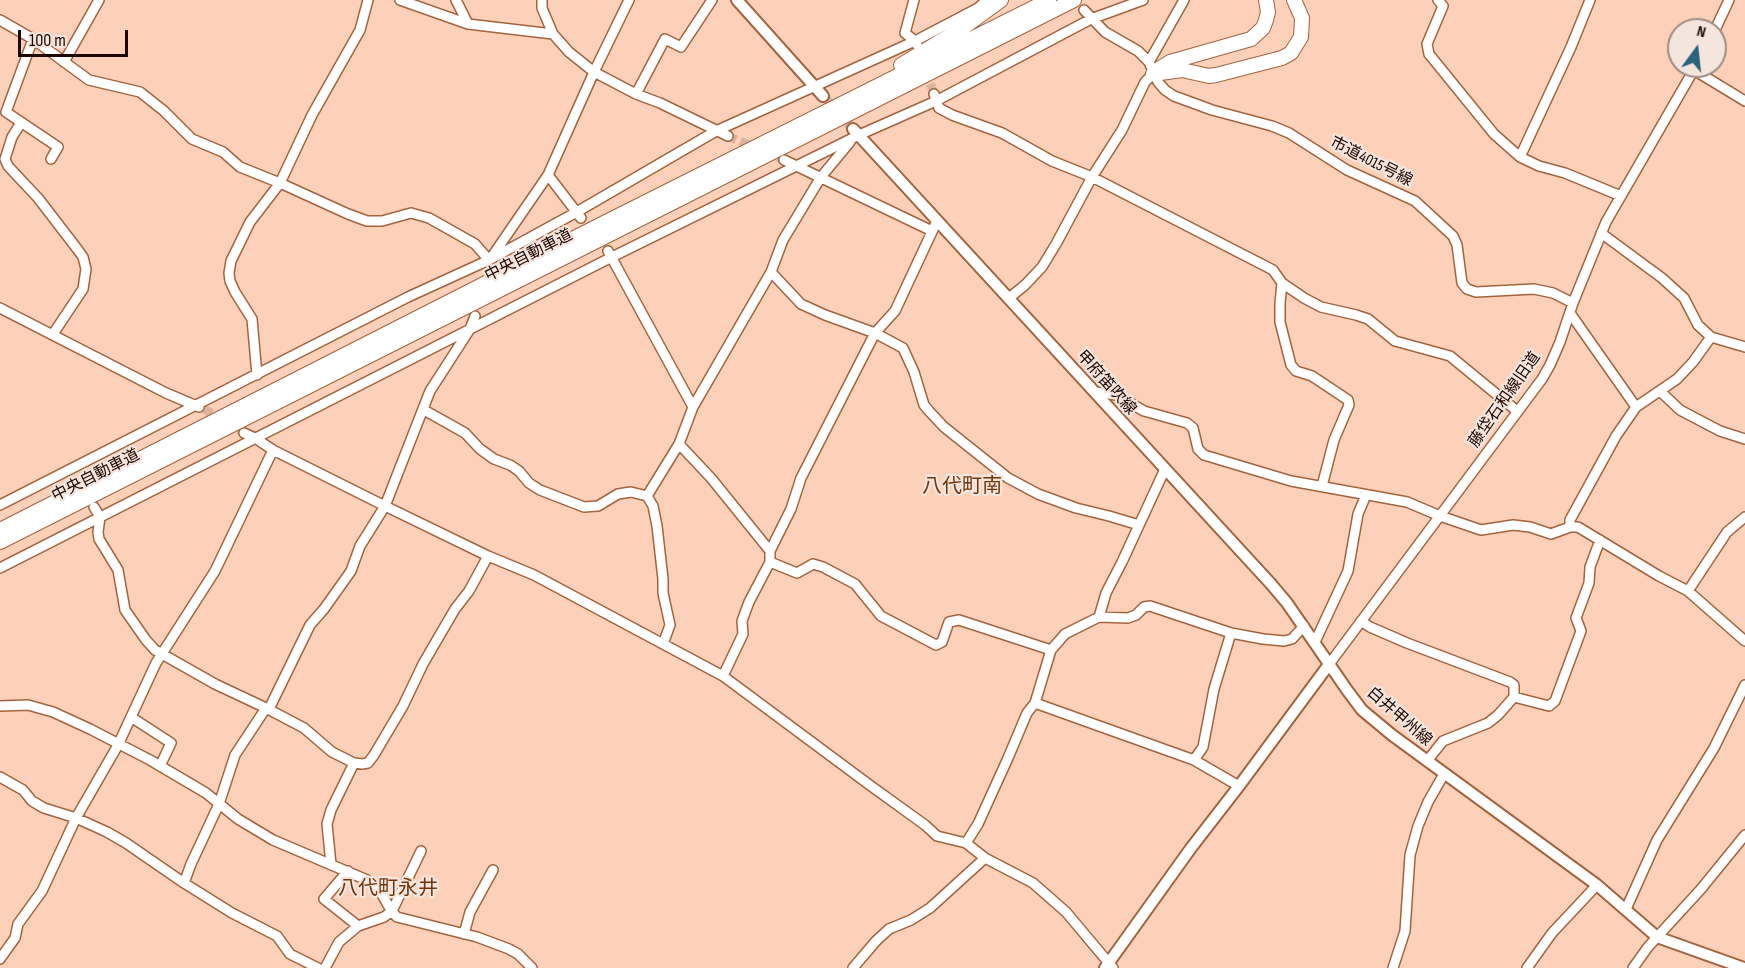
<!DOCTYPE html>
<html>
<head>
<meta charset="utf-8">
<style>
  body { margin:0 }
  #map { position:relative; width:1745px; height:968px; overflow:hidden; background:#fdd1b9; font-family:"Sofia Sans Condensed",sans-serif }
  canvas { display:block }
  .north { position:absolute; left:1667px; top:18px; width:60px; height:60px; box-sizing:border-box; background:#f4e5dd; border:2px solid #9e8c85; border-radius:50%; rotate:15deg; font-size:16px; font-weight:700; line-height:24px; text-align:center; color:#1e0600 }
  .north::after { content:''; display:block; margin:auto; width:21px; height:27px; background:#29637c; clip-path:polygon(50% 0,100% 100%,50% 72%,0 100%) }
  .scale { position:absolute; left:18px; top:30px; width:110px; height:27px; box-sizing:border-box; border:3px solid #1e0600; border-top:0; padding-left:8px; font-size:18px; line-height:21px; white-space:nowrap; color:#1e0600; -webkit-text-stroke:4px #f4e5dd; paint-order:stroke }
</style>
</head>
<body>
<div id="map">
<canvas width="1745" height="968"></canvas>
<div class="north">N</div>
<div class="scale">100 m</div>
</div>
<script>
const ctx = document.querySelector('canvas').getContext('2d');
ctx.lineJoin = 'round';
const shape = rows => new Path2D(rows.map(r => 'M' + r).join(''));
function strokePath(path, color, width, dash) { ctx.strokeStyle = color; ctx.lineWidth = width; ctx.lineCap = dash ? 'butt' : 'round'; ctx.setLineDash(dash || []); ctx.stroke(path); }
function label(font, color, halo, rows, align = 'center') {
  ctx.font = font + ' "Sofia Sans Condensed","Noto Sans JP",sans-serif'; ctx.lineWidth = 4.5; ctx.setLineDash([]); ctx.textBaseline = 'middle'; ctx.strokeStyle = halo; ctx.fillStyle = color; for (const [text, x, y, turn = 0] of rows) {
    ctx.save(); ctx.translate(x, y); ctx.rotate((+turn || 0) * Math.PI / 180); ctx.textAlign = isNaN(turn) ? turn : align; if (halo) ctx.strokeText(text, 0, 0); ctx.fillText(text, 0, 0); ctx.restore();
  }
}
const minorTunnel = shape([
  [926,71,934,94],
  [728,136,784,160],
  [484,285,490,266],
  [204,409,244,433],
  [69,480,80,492]
]);
const majorTunnel = shape([
  [823,96,853,129]
]);
const minor = shape([
  [400,0,468,24,553,34,569,52,594,72,636,94,660,103,728,136],
  [456,0,468,24],
  [542,0,542,8,553,34],
  [914,0,905,33,915,41,917,45],
  [1438,0,1443,6,1427,44,1429,54,1494,134,1520,157,1539,166,1565,173,1621,196],
  [1084,10,1105,32,1138,51,1149,62,1158,82,1165,90,1174,96,1212,110,1272,126,1289,133,1347,170,1415,201,1453,236,1457,245,1462,283,1467,289,1476,292,1534,289,1553,293,1573,303],
  [0,20,33,39,89,80,140,92,164,111,192,139,223,152,240,167,280,183,348,214,367,221,382,221,411,213,429,218,475,244,489,260],
  [1715,30,1729,0],
  [33,39,6,112,58,147,51,159],
  [64,62,99,0],
  [1149,62,1184,0],
  [1694,70,1745,101],
  [636,94,665,39,681,47,712,0],
  [934,94,939,108,952,115,1002,133,1052,161,1092,177,1273,270,1282,283,1280,303,1280,322,1291,365,1296,371,1312,376,1348,400,1349,405,1334,440,1322,486],
  [21,123,12,137,5,159,8,166,38,198,78,250,83,257,86,269,83,289,53,334],
  [1520,157,1571,47,1590,0],
  [784,160,932,231],
  [548,175,581,218],
  [1601,233,1662,278,1684,298,1698,325,1711,337,1745,347],
  [608,251,693,407],
  [491,258,548,175,594,72,629,0],
  [771,272,801,304,825,315,875,333,903,348,914,372,924,405,929,411,944,427,1008,478,1038,494,1076,508,1109,516,1139,525],
  [1282,283,1304,298,1321,307,1356,315,1368,319,1395,341,1450,356,1517,411],
  [1009,298,1025,285,1042,267,1056,244,1092,177,1122,130,1145,82,1153,74],
  [0,308,166,393,199,407],
  [1570,313,1636,407],
  [257,375,252,319,235,292,230,281,229,273,231,261,250,222,280,183,312,115,360,30,368,0],
  [1660,391,1680,410,1720,431,1745,439],
  [1095,392,1116,395,1144,411,1187,423,1193,428,1198,449,1204,455,1291,481,1407,502,1440,516,1481,530,1513,525,1530,527,1551,534,1570,527,1578,527,1659,576,1688,591,1745,641],
  [424,410,465,433,480,449,494,459,510,465,519,471,529,483,540,490,584,507,598,506,618,494,631,492,647,496,653,506,657,526,663,579,663,593,670,625,663,644],
  [244,433,255,438,273,450,385,506,488,556,534,575,723,676,871,786,925,825,937,836,966,843,985,858,1033,883,1066,912,1113,968],
  [647,496,679,444],
  [0,505,408,297,489,260,575,213,716,131,915,41,978,8,987,0],
  [94,507,100,517,98,532,99,539,118,570,125,610,146,640,155,650,215,684,266,708,304,728,332,752,354,763,362,764,368,763,374,755,403,706,423,664,441,633,455,609,469,591,488,556],
  [1570,527,1570,520,1616,436,1636,407,1677,379,1693,362,1711,337],
  [770,551,711,478,679,444,693,407,771,272,783,240,821,177,850,142],
  [770,562,797,573,813,564,823,567,855,584,881,616,936,645,942,642,949,622,959,620,1051,650],
  [0,568,612,257,859,135,936,101,1091,19,1143,0],
  [1688,591,1727,532,1745,517],
  [1099,617,1106,593,1122,562,1165,469],
  [1361,621,1370,627,1407,643,1510,682,1514,685,1514,697,1498,715,1488,723,1443,741,1427,761],
  [1315,642,1348,571,1358,514,1366,495],
  [1330,663,1542,379,1550,365,1560,342,1573,303,1606,222,1696,66],
  [723,676,743,634,742,621,749,602,770,562,770,551,791,509,801,478,875,333,895,311,937,221],
  [1514,697,1549,706,1555,701,1581,631,1576,618,1589,583,1590,567,1600,540],
  [1035,703,1194,760,1239,786],
  [0,706,28,705,53,712,90,729,150,760,206,793,238,819,273,840,367,880,380,891,392,912,397,917,477,937,509,949,518,954,532,968],
  [269,709,310,625,324,609,351,571,360,546,385,506,430,391,470,329,475,316],
  [131,717,171,743,160,766],
  [1194,760,1203,747,1214,689,1231,633],
  [0,777,23,790,32,801,44,808,76,818,107,832,126,843,184,883,232,913,277,936,290,954,318,968],
  [966,843,978,824,1008,758,1027,713,1035,703,1051,650,1065,634,1099,617,1128,618,1136,615,1144,607,1150,606,1231,633,1263,639,1284,641,1292,639,1304,626],
  [331,864,327,824,331,810,354,763],
  [348,871,324,899,358,926],
  [184,883,191,864,219,804,235,755,266,708],
  [1626,909,1657,840,1714,748,1745,685],
  [464,934,470,912,493,870],
  [0,959,15,938,18,924,42,891,76,818,118,745,156,663,215,571,273,450],
  [325,968,339,942,358,926,384,917,392,911,421,851],
  [853,968,876,941,889,929,911,920,930,908,985,858],
  [1393,968,1405,931,1410,855,1418,826,1428,802,1444,774],
  [1527,968,1552,933,1597,885],
  [1633,968,1648,947,1701,889,1745,835]
]);
const major = shape([
  [737,0,823,96],
  [853,129,1271,584,1287,603,1347,690,1362,710,1392,735,1597,885,1657,937,1744,968],
  [1105,968,1191,848,1239,786,1330,663]
]);
const highway = shape([
  [901,65,964,27,1001,0],
  [1159,69,1170,62,1251,39,1263,28,1266,20,1268,12,1266,0],
  [1153,74,1182,70,1209,76,1216,75,1282,58,1291,53,1301,37,1302,18,1294,0],
  [0,530,610,220,1049,0],
  [0,542,1074,0]
]);
const streetNames = [
  ["市道4015号線",1371,162,27],
  ["中央自動車道",529,256,-27],
  ["甲府笛吹線",1106,383,48],
  ["藤垈石和線旧道",1505,400,-55],
  ["中央自動車道",96,476,-27],
  ["白井甲州線",1399,717,41]
];
const quarterNames = [
  ["八代町南",962,487],
  ["八代町永井",388,889]
];
strokePath(minorTunnel, '#dcb39d', 9, [9, 4.5]);
strokePath(majorTunnel, '#dcb39d', 10, [10, 5]);
strokePath(minor, '#a3633d', 12);
strokePath(major, '#a3633d', 14);
strokePath(highway, '#a3633d', 16);
strokePath(minor, '#fff', 9);
strokePath(major, '#fff', 10);
strokePath(highway, '#fff', 14);
label('16px', '#1e0600', '#f4e5dd', streetNames);
label('20px', '#72360c', '#f4e5dd', quarterNames);
</script>
</body>
</html>
